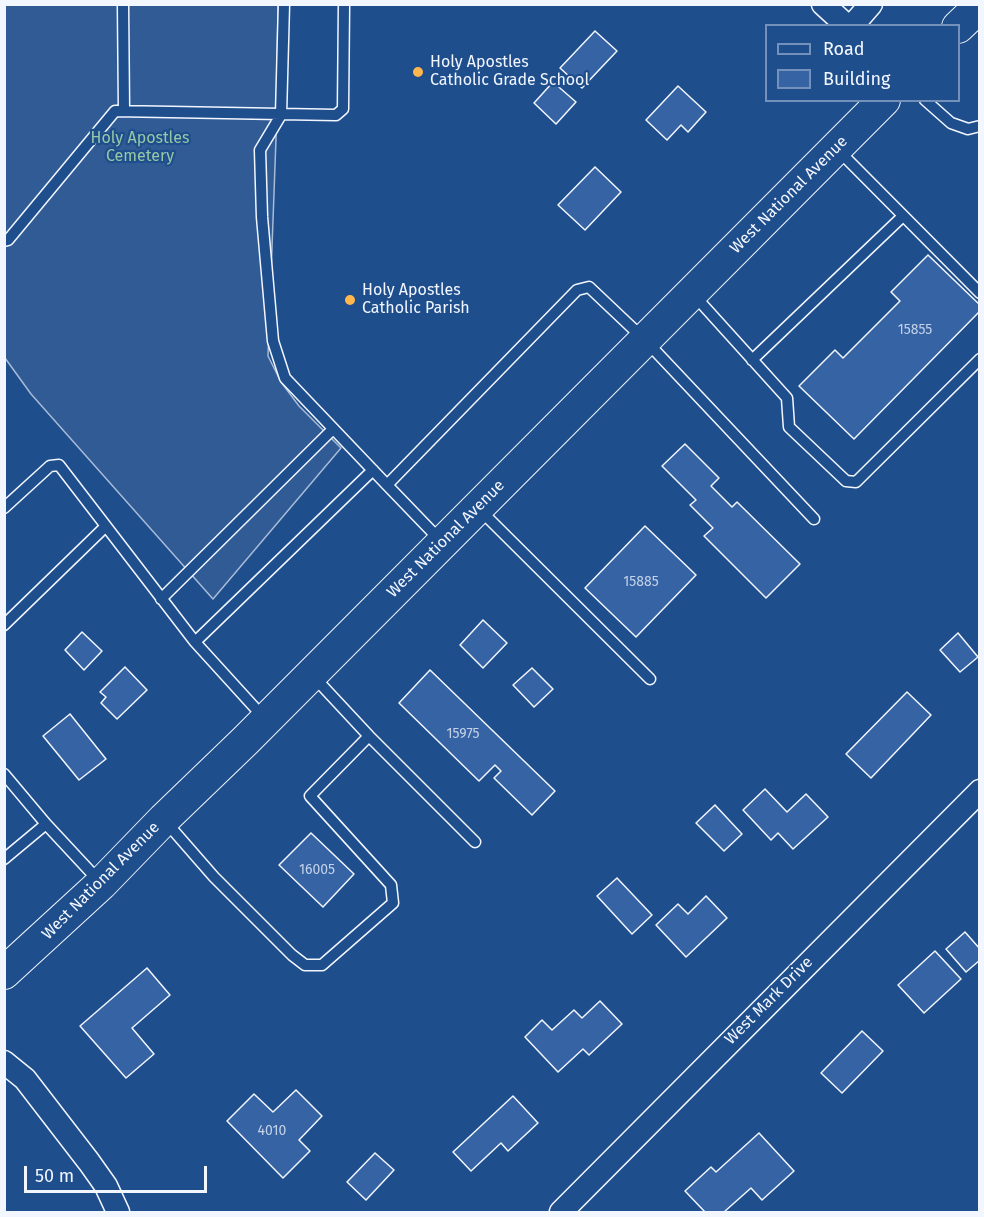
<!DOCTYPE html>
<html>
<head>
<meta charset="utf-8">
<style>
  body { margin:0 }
  #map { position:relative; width:984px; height:1217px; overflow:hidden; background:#1f4e8c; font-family:"Fira Sans",sans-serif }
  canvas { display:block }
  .frame { position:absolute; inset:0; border:6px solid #f2f6ff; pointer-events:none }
  .legend { position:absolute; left:765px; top:24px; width:195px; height:78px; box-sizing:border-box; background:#1f4e8c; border:2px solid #7391ba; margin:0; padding:8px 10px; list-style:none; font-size:18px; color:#f2f6ff }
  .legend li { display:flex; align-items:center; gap:12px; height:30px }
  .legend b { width:30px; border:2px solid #7391ba }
  .scale { position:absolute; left:24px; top:1166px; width:183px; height:27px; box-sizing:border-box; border:3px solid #f2f6ff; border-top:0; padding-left:8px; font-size:18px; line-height:21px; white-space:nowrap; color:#f2f6ff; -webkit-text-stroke:4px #1f4e8c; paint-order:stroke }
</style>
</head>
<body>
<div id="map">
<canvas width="984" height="1217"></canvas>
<div class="frame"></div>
<ul class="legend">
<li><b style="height:8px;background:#1f4e8c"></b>Road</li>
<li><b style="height:16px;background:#3563a3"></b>Building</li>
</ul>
<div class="scale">50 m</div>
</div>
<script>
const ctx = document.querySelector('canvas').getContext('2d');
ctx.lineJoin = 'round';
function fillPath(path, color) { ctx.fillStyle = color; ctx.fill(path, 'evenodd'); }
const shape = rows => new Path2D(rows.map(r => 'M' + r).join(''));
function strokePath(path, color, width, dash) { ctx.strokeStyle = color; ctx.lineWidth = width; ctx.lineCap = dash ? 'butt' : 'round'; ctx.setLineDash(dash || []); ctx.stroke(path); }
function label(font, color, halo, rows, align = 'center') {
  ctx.font = font + ' "Fira Sans",sans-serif'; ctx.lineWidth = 4.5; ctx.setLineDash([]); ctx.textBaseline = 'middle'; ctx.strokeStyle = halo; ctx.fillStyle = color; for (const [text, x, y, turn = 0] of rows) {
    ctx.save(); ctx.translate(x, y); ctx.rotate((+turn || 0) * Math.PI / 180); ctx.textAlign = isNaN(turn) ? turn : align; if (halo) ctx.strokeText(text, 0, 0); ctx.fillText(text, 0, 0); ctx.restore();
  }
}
const built = shape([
  [4,5,278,5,276,139,268,356,281,382,299,406,341,448,213,599,31,394,5,358,4,5]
]);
const building = shape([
  [595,31,617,51,582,88,560,68,595,31],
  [553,82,576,102,556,124,534,103,553,82],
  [678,86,706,112,688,132,681,125,667,140,646,120,678,86],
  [595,167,621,192,585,230,558,205,595,167],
  [928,255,980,305,980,311,854,439,799,386,835,350,843,358,900,301,891,292,928,255],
  [685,444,719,478,711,486,732,507,737,502,800,564,766,598,704,536,713,528,690,505,696,500,662,466,685,444],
  [645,526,696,575,636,637,585,588,645,526],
  [483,620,507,643,483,668,460,645,483,620],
  [82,632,102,651,84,670,65,650,82,632],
  [958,633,978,657,960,672,940,650,958,633],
  [125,667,147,690,117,719,101,703,106,697,100,692,125,667],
  [532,668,553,689,534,707,513,685,532,668],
  [430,670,555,791,532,815,494,778,501,771,495,765,479,781,399,703,430,670],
  [907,692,931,715,871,778,846,754,907,692],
  [70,714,106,759,79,780,43,736,70,714],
  [765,789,787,812,806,794,828,817,793,849,778,833,771,840,743,810,765,789],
  [715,805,742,834,724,851,696,823,715,805],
  [311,833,354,874,323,907,279,865,311,833],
  [617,878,652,915,632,934,597,896,617,878],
  [706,896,727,918,686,957,656,925,678,904,688,914,706,896],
  [965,932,980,949,980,960,966,972,946,949,965,932],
  [935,951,961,979,924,1013,898,985,935,951],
  [147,968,170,995,132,1028,154,1054,126,1078,80,1026,147,968],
  [600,1001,622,1024,589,1055,583,1049,558,1072,525,1037,542,1020,552,1030,574,1010,582,1018,600,1001],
  [862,1031,883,1051,842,1093,821,1073,862,1031],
  [296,1090,322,1116,299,1140,310,1151,283,1178,227,1121,254,1094,273,1112,296,1090],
  [513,1096,538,1123,508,1151,501,1143,471,1171,453,1152,513,1096],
  [759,1133,794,1171,762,1200,751,1188,724,1212,705,1212,685,1191,711,1167,716,1172,759,1133],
  [375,1153,394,1170,366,1200,347,1182,375,1153]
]);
const service = shape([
  [123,4,124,111],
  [284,4,281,115,260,150,262,217,273,341,285,378,387,485],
  [925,100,951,123,968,129,980,126],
  [839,151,980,293],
  [4,241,8,240,115,111,336,115,343,109,344,4],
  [693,294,787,398,789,427,846,481,856,482,980,359],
  [752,360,903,216],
  [4,508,50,466,59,465,195,642],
  [480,510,650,679],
  [440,540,387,485,577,290,589,287,645,340,814,519],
  [161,599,333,429],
  [4,625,105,527],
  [314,677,369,736,475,842],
  [265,719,195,642,373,470],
  [4,774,46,824,99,881],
  [166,822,214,877,292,955,305,965,322,965,393,903,391,885,310,796,369,736],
  [4,859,46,824]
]);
const minor = shape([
  [823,4,847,26],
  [852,26,871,4],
  [4,1062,25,1079,89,1162,106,1186,118,1212],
  [561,1212,980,791]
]);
const secondary = shape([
  [958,27,980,6],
  [4,973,101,884,164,819,245,741,884,100]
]);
const markers = [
  [418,72,6,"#ffb74d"],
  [350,300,6,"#ffb74d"]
];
const numberNames = [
  ["15855",915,330],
  ["15885",641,582],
  ["15975",463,734],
  ["16005",317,870],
  ["4010",272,1131]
];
const poiNames = [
  ["Holy Apostles",430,63],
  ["Catholic Grade School",430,81],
  ["Holy Apostles",362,291],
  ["Catholic Parish",362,309]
];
const parkNames = [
  ["Holy Apostles",140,139],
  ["Cemetery",140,157]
];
const streetNames = [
  ["West National Avenue",789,195,-45],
  ["West National Avenue",446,539,-45],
  ["West National Avenue",101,881,-45],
  ["West Mark Drive",769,1001,-45]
];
fillPath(built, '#305b95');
strokePath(built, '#a8bbd7', 1.5);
fillPath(building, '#3563a3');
strokePath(building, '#f2f6ff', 1.5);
strokePath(service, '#f2f6ff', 13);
strokePath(minor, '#f2f6ff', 25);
strokePath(secondary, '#f2f6ff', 34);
strokePath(service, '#1f4e8c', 10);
strokePath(minor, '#1f4e8c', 22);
strokePath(secondary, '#1f4e8c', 32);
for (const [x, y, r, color] of markers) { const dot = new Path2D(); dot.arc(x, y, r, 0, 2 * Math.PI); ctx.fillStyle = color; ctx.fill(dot); strokePath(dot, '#1f4e8c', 2); }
label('14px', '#c3d1e8', null, numberNames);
label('16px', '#f2f6ff', '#1f4e8c', poiNames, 'left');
label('16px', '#97c8a6', '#1f4e8c', parkNames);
label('16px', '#f2f6ff', '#1f4e8c', streetNames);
</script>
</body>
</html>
